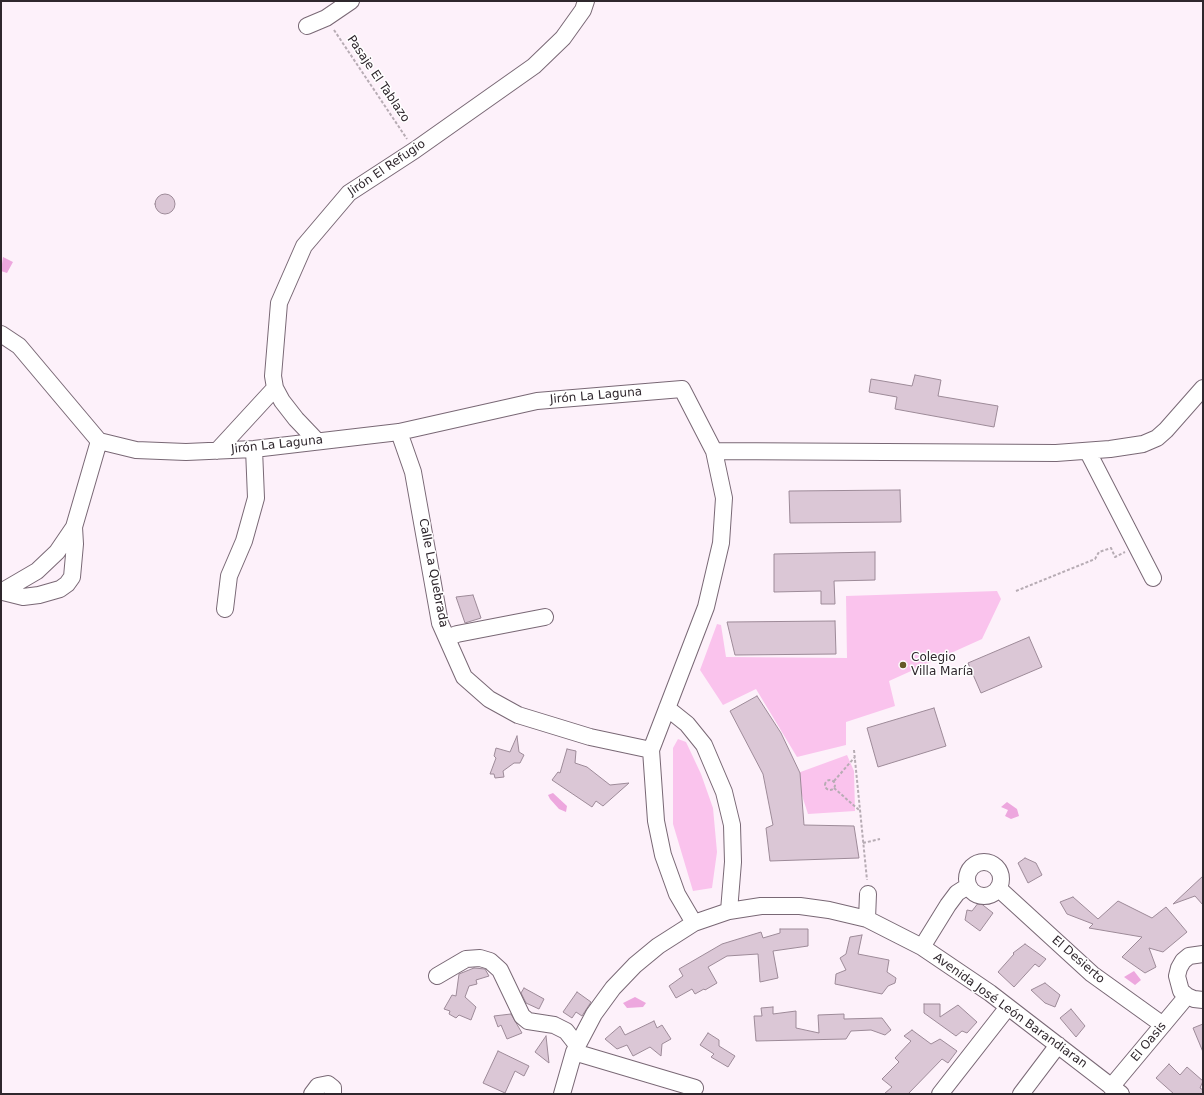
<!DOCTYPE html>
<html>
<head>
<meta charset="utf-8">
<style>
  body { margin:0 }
  #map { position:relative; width:1204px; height:1095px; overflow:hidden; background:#fdf1fa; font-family:"DejaVu Sans",sans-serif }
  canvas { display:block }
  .frame { position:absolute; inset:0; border:2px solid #2f272d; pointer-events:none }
</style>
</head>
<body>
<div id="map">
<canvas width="1204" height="1095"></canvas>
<div class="frame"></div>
</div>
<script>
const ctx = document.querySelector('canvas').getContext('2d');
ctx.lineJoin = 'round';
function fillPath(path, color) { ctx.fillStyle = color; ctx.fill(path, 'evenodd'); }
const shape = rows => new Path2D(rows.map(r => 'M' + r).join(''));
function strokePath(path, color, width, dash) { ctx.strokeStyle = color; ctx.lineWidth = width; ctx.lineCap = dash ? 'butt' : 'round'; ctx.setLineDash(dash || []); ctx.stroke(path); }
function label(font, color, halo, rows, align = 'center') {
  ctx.font = font + ' "DejaVu Sans",sans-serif'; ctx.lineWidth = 3; ctx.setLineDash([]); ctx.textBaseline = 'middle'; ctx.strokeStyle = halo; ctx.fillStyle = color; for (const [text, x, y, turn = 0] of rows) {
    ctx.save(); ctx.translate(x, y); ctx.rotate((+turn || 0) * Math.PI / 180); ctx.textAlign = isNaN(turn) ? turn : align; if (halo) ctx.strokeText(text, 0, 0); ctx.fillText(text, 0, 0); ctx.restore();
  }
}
const green = shape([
  [997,591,1001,599,982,639,889,681,895,706,846,722,846,745,797,757,756,689,723,705,700,670,717,624,721,625,726,657,847,658,846,596],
  [678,739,686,742,701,774,713,808,717,852,712,888,693,891,673,824,673,748],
  [847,755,854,771,855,811,808,814,795,774]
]);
const water = shape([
  [3,257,13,262,7,273,1,271],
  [553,793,567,806,566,812,559,809,550,799,548,795],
  [1007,802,1017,809,1019,816,1011,819,1005,816,1008,810,1001,807],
  [1134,971,1141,980,1135,985,1124,977],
  [635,997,646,1003,643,1007,627,1008,623,1003]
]);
const building = shape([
  '155 204a10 10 0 1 1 20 0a10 10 0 1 1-20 0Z',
  [915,375,941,380,938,396,998,406,994,427,895,409,897,397,869,392,871,379,912,386,915,375],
  [900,490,901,522,790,523,789,491,900,490],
  [875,552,875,580,834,581,835,604,821,604,821,591,774,592,774,554,875,552],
  [473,595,481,618,465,623,456,597,473,595],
  [835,621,836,654,735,655,727,622,835,621],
  [1029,637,1042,667,981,693,968,663,1029,637],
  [757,696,781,733,800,773,804,825,854,826,859,858,770,861,766,828,773,825,763,774,730,711,757,696],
  [934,708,946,746,878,767,867,728,934,708],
  [517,736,519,752,524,755,520,763,514,763,503,771,504,777,495,778,494,774,490,774,496,758,494,756,496,748,510,752,517,736],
  [567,749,576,751,575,763,587,767,610,785,629,783,603,806,596,801,592,807,552,780,558,772,560,773,567,749],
  [1025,858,1036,863,1042,875,1028,883,1018,863,1025,858],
  [1203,876,1203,905,1195,896,1173,904,1203,876],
  [1073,897,1098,919,1118,901,1152,918,1166,907,1187,932,1163,952,1149,948,1156,967,1145,973,1122,957,1142,937,1089,928,1093,924,1067,914,1060,902,1073,897],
  [979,902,993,913,980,931,965,920,967,910,972,911,979,902],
  [780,929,808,929,808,946,773,951,778,978,760,982,758,954,727,956,708,967,717,983,705,990,704,989,695,994,692,989,676,998,669,986,683,976,679,969,722,944,761,932,763,938,780,933,780,929],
  [862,935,858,954,889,960,887,972,896,978,895,983,888,986,882,994,835,984,836,974,846,970,840,958,846,954,850,937,862,935],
  [1025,944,1046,959,1039,967,1035,964,1014,987,998,972,1014,954,1013,953,1025,944],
  [474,968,485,969,489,976,476,980,477,984,469,986,465,997,476,1007,471,1020,459,1015,456,1018,449,1014,450,1011,444,1009,452,995,456,996,459,974,474,968],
  [1045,983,1060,995,1055,1007,1045,1003,1031,990,1045,983],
  [524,988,544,999,539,1009,526,1003,521,993,524,988],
  [577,992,591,1002,582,1016,576,1012,572,1018,563,1012,577,992],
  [924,1004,940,1004,940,1017,958,1005,977,1022,967,1033,962,1031,956,1036,924,1013,924,1004],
  [773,1007,773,1014,796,1011,796,1028,819,1033,818,1015,844,1014,844,1019,882,1018,891,1030,885,1035,871,1030,851,1031,846,1039,756,1041,754,1016,762,1016,761,1008,773,1007],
  [1071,1009,1085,1026,1076,1037,1060,1018,1071,1009],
  [511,1014,522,1033,507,1039,501,1025,498,1027,494,1016,511,1014],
  [654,1021,657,1028,662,1025,671,1039,662,1044,661,1056,650,1047,633,1056,627,1045,617,1049,605,1039,620,1026,625,1035,654,1021],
  [1203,1024,1203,1052,1193,1028,1203,1024],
  [912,1030,931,1044,940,1039,957,1051,948,1063,942,1059,908,1094,884,1094,892,1087,882,1079,899,1062,895,1058,911,1041,904,1036,912,1030],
  [708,1033,719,1040,719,1046,735,1056,728,1067,711,1057,714,1054,700,1045,708,1033],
  [546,1036,549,1063,535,1052,546,1036],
  [498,1051,529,1066,524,1076,515,1071,505,1093,483,1083,498,1051],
  [1169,1064,1180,1075,1187,1067,1203,1081,1200,1088,1203,1090,1203,1094,1174,1094,1156,1078,1169,1064]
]);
const path = shape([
  [334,30,407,139],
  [1016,591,1095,559,1099,552,1111,548,1115,557,1125,552],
  [854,750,867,880],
  '825 785a5 5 0 1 1 10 0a5 5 0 1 1-10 0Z',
  [834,781,855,757],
  [834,788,859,810],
  [863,843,880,839]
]);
const minor = shape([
  [307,26,326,18,351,1],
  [1,334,19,346,99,441,136,450,186,452,254,449,399,432,537,401,682,389,714,451,724,498,721,543,706,607,651,750,656,821,663,855,677,894,694,923],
  [399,432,413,472,440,623,464,677,489,699,518,715,590,737,651,750],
  [317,441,296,419,282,401,275,388,273,376,279,303,304,246,349,193,415,150,534,66,563,38,583,10,586,1],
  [217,451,275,388],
  [714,451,1056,453,1110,449,1143,444,1157,438,1166,430,1203,388],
  [1088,452,1153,578],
  [1,592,37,571,57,552,74,527,99,441],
  [3,592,23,597,39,595,60,589,67,584,72,577,75,544,74,527],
  [225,609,229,576,244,541,256,498,254,449],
  [447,638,457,634,545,617],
  [667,708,687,724,704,745,724,792,732,825,733,862,729,911],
  '967 879a17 17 0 1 1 34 0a17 17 0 1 1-34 0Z',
  [998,888,1092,974,1163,1025],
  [867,919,868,894],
  [922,947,948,905,957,893,968,886],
  [1203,954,1189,956,1183,961,1179,968,1177,976,1181,991,1187,996,1194,999,1203,1000],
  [437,976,466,959,480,958,490,961,500,970,522,1016,528,1021,554,1025,566,1031,577,1045],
  [574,1052,695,1088],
  [1111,1087,1187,996],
  [312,1094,318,1086,328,1084,333,1088,333,1094],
  [562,1094,574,1052,594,1014,613,988,635,965,658,946,694,923,729,911,761,906,800,906,829,910,867,919,922,947,990,993,1121,1094],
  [940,1094,1008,1007],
  [1021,1094,1058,1045]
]);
const markers = [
  [903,665,4,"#655a27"]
];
const streetNames = [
  ["Pasaje El Tablazo",378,79,56],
  ["Jirón El Refugio",387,168,-34],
  ["Jirón La Laguna",596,396,-5],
  ["Jirón La Laguna",277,445,-6],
  ["Calle La Quebrada",433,573,79],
  ["El Desierto",1078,960,41],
  ["Avenida José León Barandiaran",1010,1011,36],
  ["El Oasis",1149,1042,-50]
];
const poiNames = [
  ["Colegio",911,658],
  ["Villa María",911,672]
];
fillPath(green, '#fac3ed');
fillPath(water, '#eda7de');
fillPath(building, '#dbc7d6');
strokePath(building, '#9d8a98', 1);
strokePath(minor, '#796875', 18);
strokePath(path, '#b7acb4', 2, [3, 2]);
strokePath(minor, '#fff', 16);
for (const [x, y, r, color] of markers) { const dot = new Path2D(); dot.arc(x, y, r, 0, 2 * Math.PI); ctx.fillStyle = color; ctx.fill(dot); strokePath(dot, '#fff', 1.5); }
label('12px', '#2f272d', '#fff', streetNames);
label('12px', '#2f272d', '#fff', poiNames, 'left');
</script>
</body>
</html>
